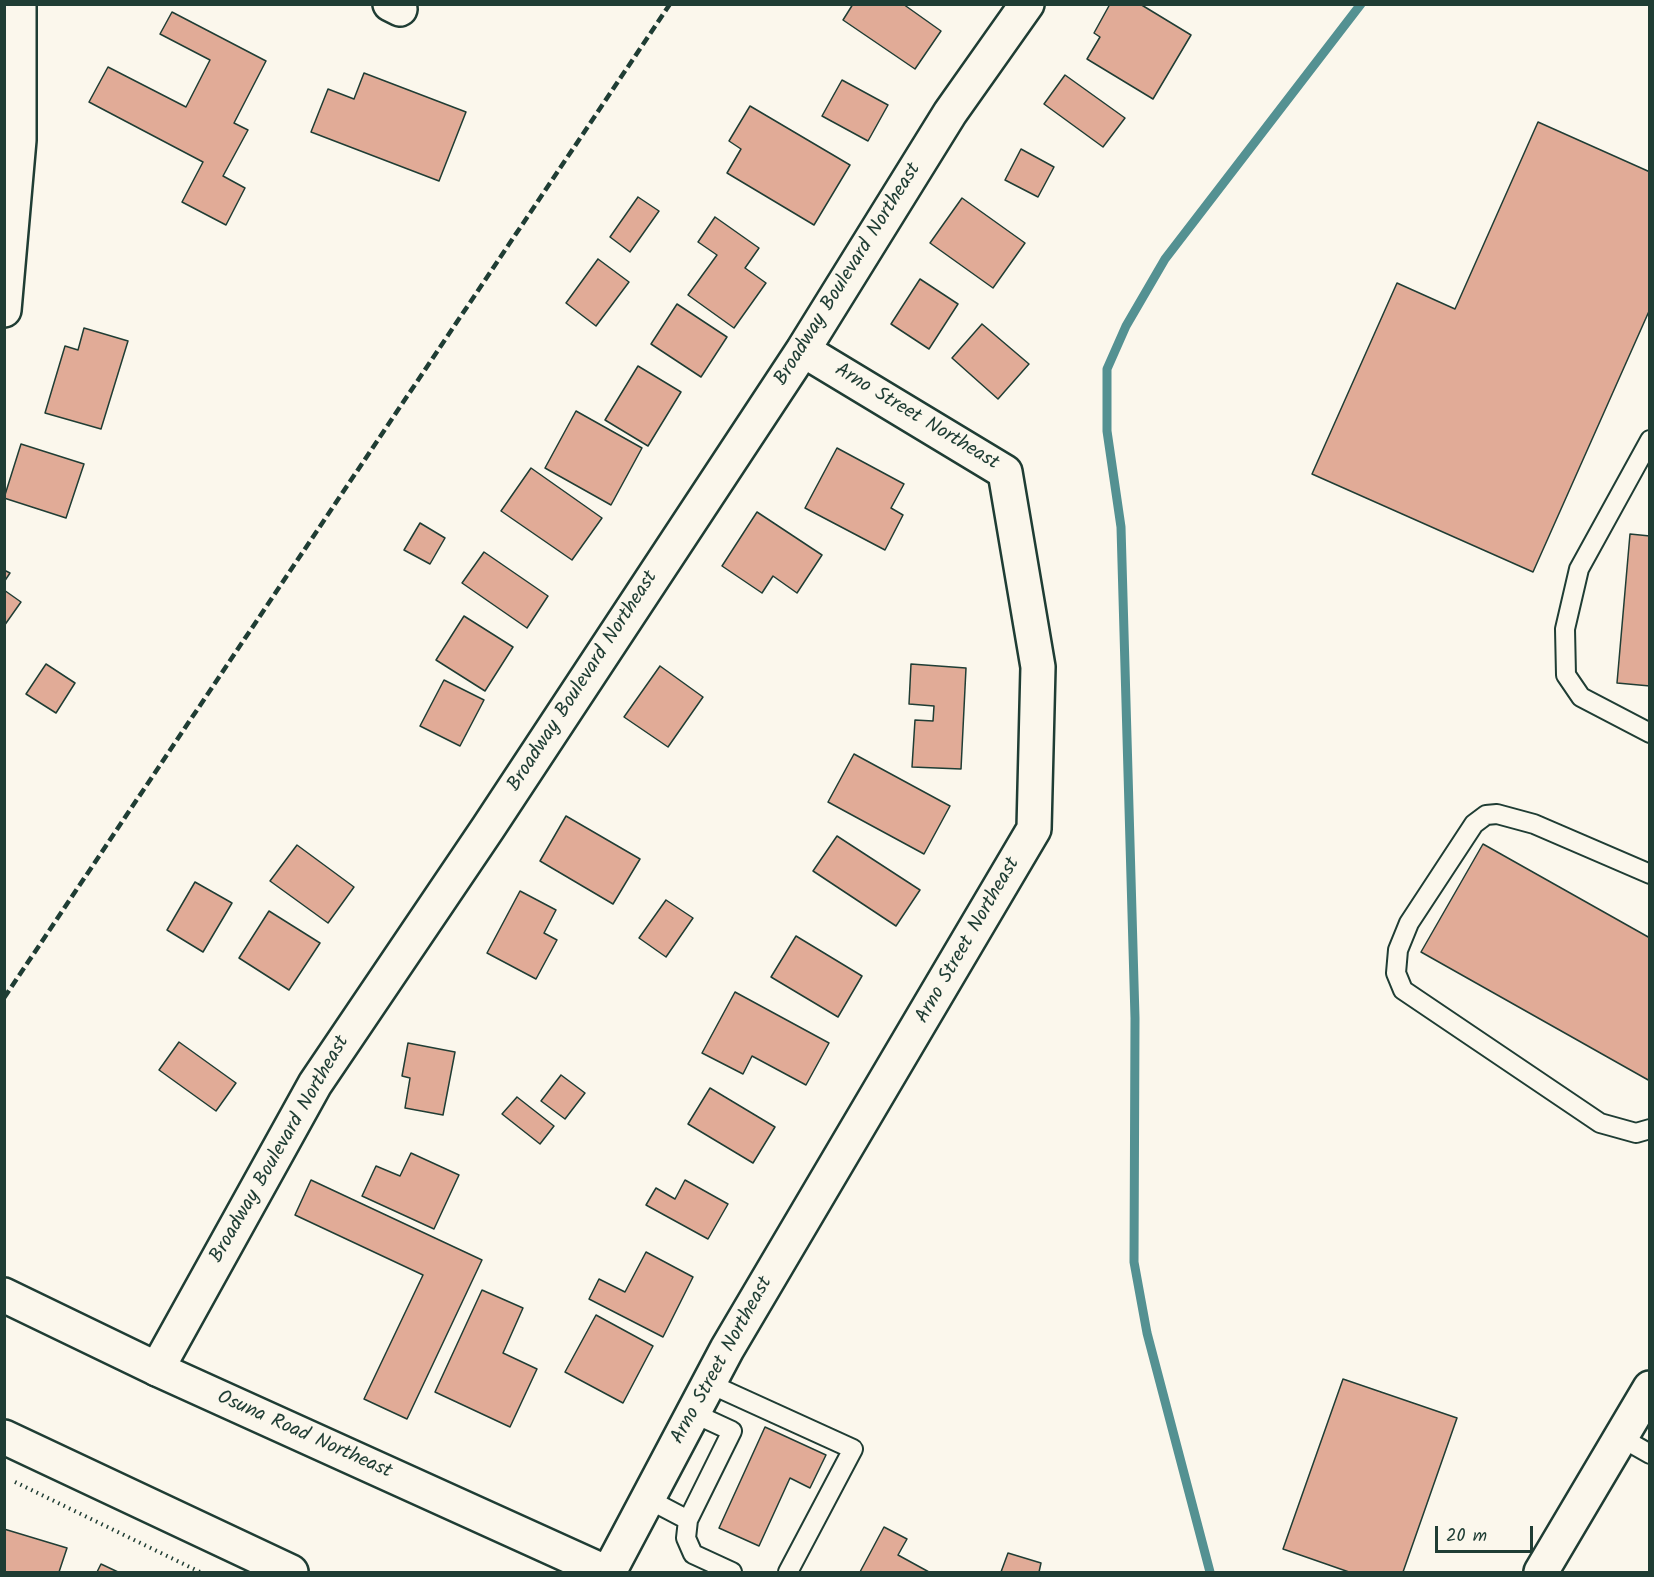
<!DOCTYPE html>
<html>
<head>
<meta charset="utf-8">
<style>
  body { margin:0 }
  #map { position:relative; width:1654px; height:1577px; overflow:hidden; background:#fbf7ec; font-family:Kalam,sans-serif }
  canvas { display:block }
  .frame { position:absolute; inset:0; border:6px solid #1f3d34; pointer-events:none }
  .scale { position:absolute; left:1435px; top:1526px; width:98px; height:27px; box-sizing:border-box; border:3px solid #1f3d34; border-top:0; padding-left:8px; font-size:18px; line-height:21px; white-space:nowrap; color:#1f3d34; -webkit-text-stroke:4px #fbf7ec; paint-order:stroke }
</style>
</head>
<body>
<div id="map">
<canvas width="1654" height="1577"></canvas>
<div class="frame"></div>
<div class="scale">20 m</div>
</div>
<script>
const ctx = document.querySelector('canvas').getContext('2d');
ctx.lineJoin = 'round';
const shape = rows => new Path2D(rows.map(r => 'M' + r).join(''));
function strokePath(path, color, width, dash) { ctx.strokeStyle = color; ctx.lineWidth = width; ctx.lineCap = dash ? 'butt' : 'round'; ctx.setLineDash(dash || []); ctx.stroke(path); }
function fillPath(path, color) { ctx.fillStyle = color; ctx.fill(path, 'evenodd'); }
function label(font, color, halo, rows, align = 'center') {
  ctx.font = font + ' Kalam,sans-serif'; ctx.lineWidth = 6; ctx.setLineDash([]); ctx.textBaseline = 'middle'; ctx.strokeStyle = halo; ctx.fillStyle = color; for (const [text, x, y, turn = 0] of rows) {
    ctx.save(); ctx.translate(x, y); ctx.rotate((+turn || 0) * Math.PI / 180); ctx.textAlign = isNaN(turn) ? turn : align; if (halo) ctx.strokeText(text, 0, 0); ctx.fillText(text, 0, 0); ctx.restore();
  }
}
const stream = shape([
  [1210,1572,1147,1333,1134,1262,1135,1018,1121,527,1107,431,1107,369,1126,326,1165,259,1361,4]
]);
const building = shape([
  [853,4,903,4,941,31,915,69,843,20,853,4],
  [1110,4,1140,4,1191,35,1153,99,1087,59,1100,37,1094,33,1110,4],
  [172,12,266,61,234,123,248,130,223,176,245,188,226,225,182,202,203,162,89,102,108,67,186,107,210,60,160,34,172,12],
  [364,73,466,112,439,181,311,132,328,89,354,99,364,73],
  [1065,75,1125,118,1103,147,1044,104,1065,75],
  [842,80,888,105,868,141,822,116,842,80],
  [750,106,850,165,814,225,727,173,741,149,729,141,750,106],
  [1538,122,1650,172,1650,309,1533,572,1312,474,1397,283,1455,309,1538,122],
  [1021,149,1054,167,1038,197,1005,180,1021,149],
  [638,197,659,211,630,252,610,237,638,197],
  [962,198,1025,243,993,288,930,243,962,198],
  [715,217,759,248,745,268,766,283,734,328,688,295,717,255,698,242,715,217],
  [598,259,629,282,596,326,566,303,598,259],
  [920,279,958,304,929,349,891,324,920,279],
  [677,304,727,337,701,377,651,344,677,304],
  [982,324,1029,364,998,399,952,358,982,324],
  [84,328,128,341,101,429,45,413,65,346,78,350,84,328],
  [638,366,681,392,648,446,605,420,638,366],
  [576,411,642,448,611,505,545,468,576,411],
  [21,444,84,464,66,518,4,498,21,444],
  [837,448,904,484,891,508,903,515,885,550,805,508,837,448],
  [531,468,602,518,572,560,501,511,531,468],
  [757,512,822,555,797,593,773,576,762,593,722,566,757,512],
  [420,523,445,538,430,564,404,550,420,523],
  [1630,534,1650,536,1650,686,1617,683,1630,534],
  [484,552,548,596,527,628,462,583,484,552],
  [4,570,10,573,4,582,4,570],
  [4,590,21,602,4,626,4,590],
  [464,616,513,647,485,691,436,660,464,616],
  [46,664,75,683,56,713,26,694,46,664],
  [911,664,966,668,961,769,912,767,915,720,933,721,934,706,909,704,911,664],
  [660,666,703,697,668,747,624,717,660,666],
  [444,680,484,700,460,746,420,726,444,680],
  [854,754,950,806,924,854,828,802,854,754],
  [566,816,640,859,613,904,540,861,566,816],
  [837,836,920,890,896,926,813,871,837,836],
  [1483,844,1650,938,1650,1081,1421,952,1483,844],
  [297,845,354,887,328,923,270,881,297,845],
  [195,882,232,903,203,952,167,930,195,882],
  [520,891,556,910,544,933,557,940,536,979,487,953,520,891],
  [666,900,693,918,666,957,639,938,666,900],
  [269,911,320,943,289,990,239,958,269,911],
  [796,936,862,976,838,1017,771,977,796,936],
  [735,992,829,1043,806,1085,752,1056,743,1074,702,1053,735,992],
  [179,1042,236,1083,216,1111,159,1070,179,1042],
  [408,1043,455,1052,443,1115,405,1108,410,1078,402,1076,408,1043],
  [561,1075,585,1093,565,1119,541,1101,561,1075],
  [710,1088,775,1127,753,1163,688,1124,710,1088],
  [517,1097,554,1126,540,1144,502,1114,517,1097],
  [411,1153,459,1175,434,1229,362,1196,376,1166,400,1176,411,1153],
  [311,1180,482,1260,407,1419,364,1399,423,1275,295,1215,311,1180],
  [685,1180,728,1204,708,1239,646,1205,656,1188,675,1199,685,1180],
  [646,1252,693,1277,663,1337,589,1299,599,1279,625,1292,646,1252],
  [482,1290,523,1308,503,1353,537,1369,510,1427,435,1392,482,1290],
  [596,1315,653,1346,623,1403,565,1372,596,1315],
  [1343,1379,1457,1418,1403,1572,1349,1572,1283,1549,1343,1379],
  [765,1427,826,1455,810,1488,790,1478,759,1546,719,1528,765,1427],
  [884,1527,907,1539,898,1555,929,1572,860,1572,884,1527],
  [4,1529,67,1548,59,1572,4,1572,4,1529],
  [1008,1553,1041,1563,1039,1572,1001,1572,1008,1553],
  [101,1564,118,1572,97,1572,101,1564]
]);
const path = shape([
  [15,1482,200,1572]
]);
const lane = shape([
  [1650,440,1579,569,1565,629,1566,675,1581,697,1650,733],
  [1650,874,1534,824,1497,814,1486,815,1474,824,1409,923,1398,950,1396,973,1403,990,1600,1123,1636,1133,1650,1129],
  [708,1383,853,1449,788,1572],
  [1620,1437,1650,1454],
  [648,1499,688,1520,686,1538,693,1554,732,1572],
  [688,1520,732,1431,693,1413]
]);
const street = shape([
  [390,4,400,9],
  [4,310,19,140,19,4],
  [157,1369,315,1084,488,828,803,350,950,113,1027,4],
  [609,1572,727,1349,1034,829,1038,667,1005,472,803,350]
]);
const secondary = shape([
  [4,1295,157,1369,605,1572],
  [4,1437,291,1572],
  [1541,1572,1650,1388]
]);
const rail = shape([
  [4,998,670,4]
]);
const streetNames = [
  ["Broadway Boulevard Northeast",849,275,-58],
  ["Arno Street Northeast",916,418,31],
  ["Broadway Boulevard Northeast",584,682,-57],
  ["Arno Street Northeast",969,941,-60],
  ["Broadway Boulevard Northeast",281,1150,-60],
  ["Arno Street Northeast",723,1361,-61],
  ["Osuna Road Northeast",304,1436,24]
];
strokePath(stream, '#549192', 9);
fillPath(building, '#e1ab97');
strokePath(building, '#1f3d34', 1.5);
strokePath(lane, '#1f3d34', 22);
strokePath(street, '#1f3d34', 38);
strokePath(secondary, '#1f3d34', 38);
strokePath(path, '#1f3d34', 4, [1.5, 4.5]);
strokePath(lane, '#fbf7ec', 18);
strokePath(street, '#fbf7ec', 33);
strokePath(secondary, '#fbf7ec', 33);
strokePath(rail, '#1f3d34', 4.5, [9, 4.5]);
label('20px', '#1f3d34', '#fbf7ec', streetNames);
</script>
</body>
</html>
